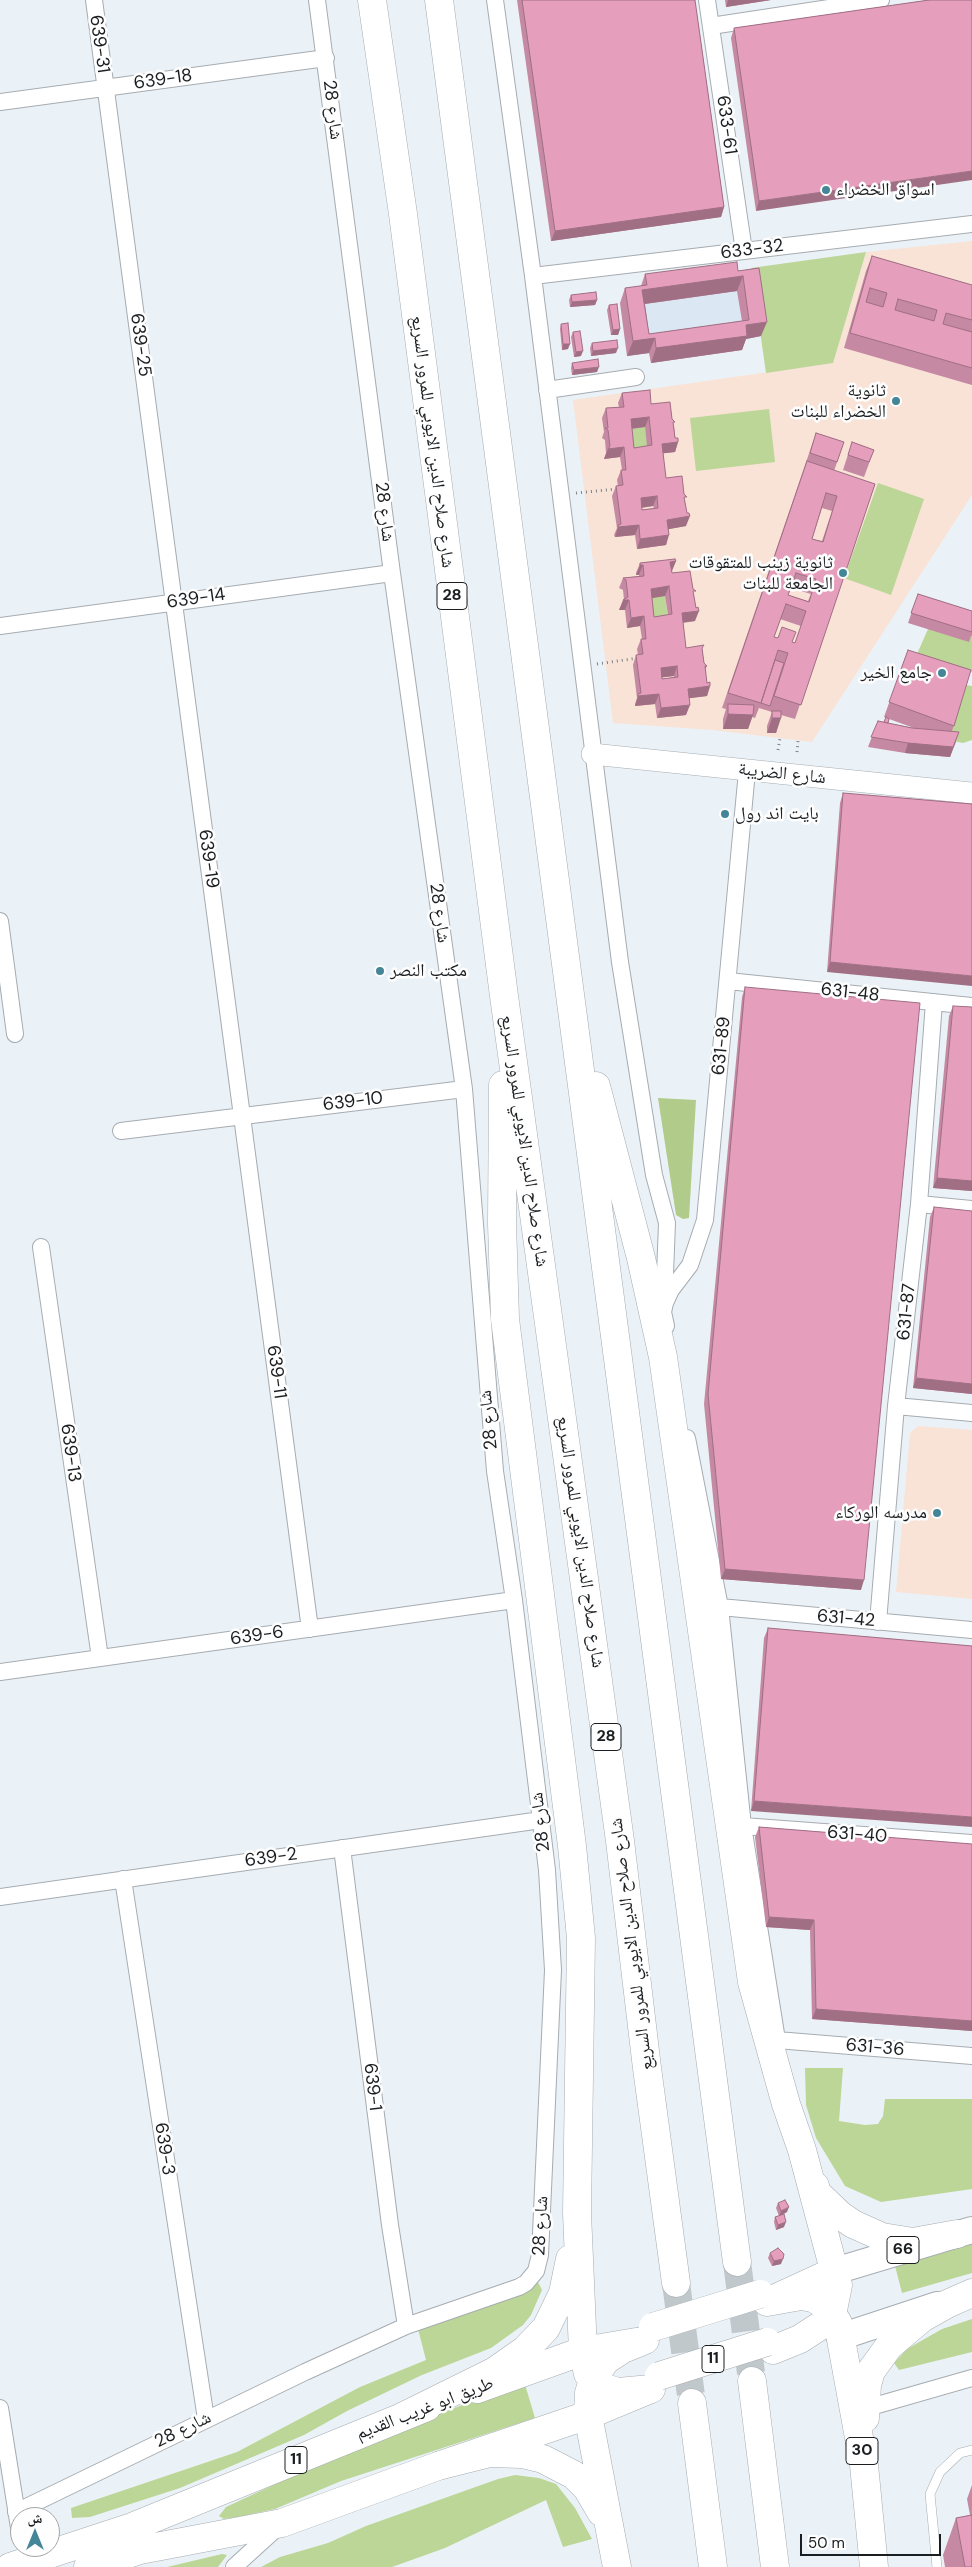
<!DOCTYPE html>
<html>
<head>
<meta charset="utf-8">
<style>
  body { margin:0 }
  #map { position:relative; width:972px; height:2567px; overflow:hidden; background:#ebf2f7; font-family:"DM Sans","Noto Naskh Arabic",sans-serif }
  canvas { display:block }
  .north { position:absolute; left:10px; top:2507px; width:50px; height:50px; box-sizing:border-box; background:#fefefe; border:1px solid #a3a4a5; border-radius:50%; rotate:0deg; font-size:14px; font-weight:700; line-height:20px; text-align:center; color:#1b1e20 }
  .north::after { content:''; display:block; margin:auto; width:18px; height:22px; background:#448698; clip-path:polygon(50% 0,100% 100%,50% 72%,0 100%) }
  .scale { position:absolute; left:800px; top:2534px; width:141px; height:22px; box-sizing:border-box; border:2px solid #1b1e20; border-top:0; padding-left:6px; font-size:15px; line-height:18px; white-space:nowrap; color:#1b1e20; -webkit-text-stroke:4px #fefefe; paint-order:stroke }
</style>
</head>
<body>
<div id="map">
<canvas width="972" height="2567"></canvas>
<div class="north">ش</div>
<div class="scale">50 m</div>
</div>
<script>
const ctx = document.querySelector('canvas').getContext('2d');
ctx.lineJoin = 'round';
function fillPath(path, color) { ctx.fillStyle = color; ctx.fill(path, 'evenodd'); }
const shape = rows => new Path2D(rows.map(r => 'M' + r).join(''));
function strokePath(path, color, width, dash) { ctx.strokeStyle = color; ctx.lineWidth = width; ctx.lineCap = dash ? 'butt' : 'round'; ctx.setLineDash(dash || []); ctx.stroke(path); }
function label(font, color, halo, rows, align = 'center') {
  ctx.font = font + ' "DM Sans","Noto Naskh Arabic",sans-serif'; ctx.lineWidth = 5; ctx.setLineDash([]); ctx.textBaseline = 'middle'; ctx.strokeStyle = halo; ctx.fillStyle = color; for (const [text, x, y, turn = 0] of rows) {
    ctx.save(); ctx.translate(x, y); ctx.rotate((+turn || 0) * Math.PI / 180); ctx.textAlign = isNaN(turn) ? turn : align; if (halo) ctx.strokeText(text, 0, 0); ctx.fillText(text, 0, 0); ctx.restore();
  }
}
const built = shape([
  [754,283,761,336,741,340,742,350,651,363,649,353,627,356,620,303]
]);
const education = shape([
  [972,241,972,495,812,742,712,730,613,723,573,400,832,363,866,252],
  [918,1426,972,1430,972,1599,896,1592,910,1433]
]);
const green = shape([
  [866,252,833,363,766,373,751,268],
  [769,409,775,462,696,471,690,418],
  [645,427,649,455,630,458,627,429],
  [878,483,924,499,891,595,844,578],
  [665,596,669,625,651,627,647,599],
  [928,629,972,636,972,672,917,654],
  [966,685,972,686,972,740,963,743,948,740],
  [805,2068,843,2068,839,2121,865,2125,878,2124,883,2116,885,2099,972,2099,972,2189,881,2202,845,2186,816,2138,806,2105],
  [972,2239,972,2273,902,2293,894,2262],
  [538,2282,542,2290,531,2315,523,2325,491,2348,422,2375,347,2411,304,2435,180,2488,90,2517,72,2518,71,2508,237,2452,360,2387,426,2360,418,2329,502,2300],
  [972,2319,972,2352,899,2370,894,2363,907,2349,942,2329],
  [524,2381,535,2418,341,2481,275,2509,238,2517,224,2519,219,2516,226,2507,297,2474,403,2428],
  [515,2475,539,2478,556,2484,575,2508,592,2539,563,2547,546,2500,445,2548,392,2567,261,2567,280,2557,328,2543,366,2526,498,2479],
  [222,2554,227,2555,218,2567,167,2567]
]);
const forest = shape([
  [658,1098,696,1100,689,1218,683,1219,676,1215]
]);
const motorwayTunnel = shape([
  [737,2262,752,2381],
  [676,2283,692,2403]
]);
const path = shape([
  [576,493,617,489],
  [597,664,638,658],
  [778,750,780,738],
  [797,752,798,741]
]);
const service = shape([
  [937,2567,930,2494,940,2472,960,2453,972,2450]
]);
const minor = shape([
  [94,0,310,1629],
  [495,0,533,276,620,962,654,1175,667,1223,664,1300],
  [707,0,744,251],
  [711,26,881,0],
  [0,102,326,58],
  [533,276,972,224],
  [547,390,636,377],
  [0,626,392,573],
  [0,921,15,1034],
  [728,981,972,1006],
  [121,1131,464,1089],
  [919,1204,972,1209],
  [41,1247,100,1658],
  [666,1326,663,1312,665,1303,671,1290,690,1265,705,1220,747,771],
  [896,1406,972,1413],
  [687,1438,720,1607,743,1826,777,2040,972,2056],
  [720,1607,972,1630],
  [878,1622,896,1406,919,1204,934,1002],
  [0,1672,514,1600],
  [743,1826,972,1843],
  [342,1848,390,2225,406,2326],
  [123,1879,206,2419],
  [0,1897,541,1820],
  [0,2408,20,2534],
  [860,2410,972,2378],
  [16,2512,305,2372,406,2326,519,2287,526,2283,536,2271,540,2255,553,1970,547,1870,514,1600,495,1471,464,1089,392,573,317,0],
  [234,2567,279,2526]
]);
const tertiary = shape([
  [592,754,972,793]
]);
const primary = shape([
  [835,2271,972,2230],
  [840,2337,937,2305]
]);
const trunk = shape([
  [774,2299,835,2271],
  [477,2389,583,2351,636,2342],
  [10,2567,132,2527,427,2407],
  [88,2567,140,2550,282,2523,438,2466,588,2415,648,2390]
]);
const motorway = shape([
  [372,0,403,214,504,996,620,1841,647,2068,676,2283],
  [439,0,737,2262],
  [503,1085,502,1223,505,1319,572,1846,581,1938,577,2213,583,2351,588,2374,605,2388,618,2392,651,2389],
  [596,1086,641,1258,663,1357,752,1982,786,2104,802,2150,838,2285,833,2310,823,2324,800,2339,773,2350],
  [815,2186,817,2193,840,2215,853,2224,882,2237,913,2242,957,2234],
  [767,2302,801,2296,813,2298,827,2306,838,2323,864,2465,874,2567],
  [752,2381,775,2567],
  [692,2403,713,2567],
  [404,2416,495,2371,525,2350,546,2328,563,2293,570,2259],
  [865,2418,867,2385,871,2371,889,2346,922,2318,947,2304,972,2293],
  [438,2466,490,2453,522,2454,543,2459,574,2475,587,2488,601,2512],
  [617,2567,588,2415,589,2393,595,2375,606,2360,623,2349,645,2340]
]);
const trunkBridge = shape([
  [653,2327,760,2294],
  [659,2376,767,2342]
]);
const wall = shape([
  [517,0,695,0,724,207,721,217,551,241],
  [725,0,771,0,726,7],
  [929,0,756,211,731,38,734,28],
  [872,256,972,285,972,385,844,348,866,271],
  [759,268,761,336,746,339,742,350,651,363,649,353,627,356,620,303,625,288,641,286,645,274,738,271],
  [737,291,742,321,649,334,645,304],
  [571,295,597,300,595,305,570,307,569,300],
  [609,305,620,329,618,335,611,335,607,310],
  [561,324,568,349,562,350,560,329],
  [573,332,581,356,574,357,571,337],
  [592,343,616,353,591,356,590,348],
  [572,363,597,372,572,375,571,368],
  [622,393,651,404,674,426,675,438,678,442,675,452,663,453,666,478,685,501,686,526,669,529,666,545,637,549,635,535,615,537,614,535,617,528,612,496,616,486,618,486,617,480,621,470,622,470,620,457,604,459,606,453,605,440,602,438,604,432,602,418,606,408,619,407,618,403],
  [645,427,647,446,634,448,632,429],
  [653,506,654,508,642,510,642,508],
  [816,433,844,442,834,471,875,484,795,719,781,715,776,733,767,733,767,726,772,712,759,708,755,718,752,717,748,729,723,729,723,719,726,709,722,708],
  [822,508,832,511,822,541,812,539],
  [791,588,811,594,808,601,788,595],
  [780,619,801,626,795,643,774,637],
  [852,442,874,450,864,477,843,470],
  [676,561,671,571,672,573,694,596,695,621,683,623,686,648,702,650,704,663,707,666,705,670,707,683,710,686,707,696,689,698,686,715,657,718,655,704,635,706,635,704,637,698,633,665,636,655,638,655,637,649,641,639,642,639,640,626,627,628,625,610,619,610,624,600,623,590,619,588,623,578,639,576,639,575,636,575,636,573,640,563],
  [665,596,668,615,654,617,652,598],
  [674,676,674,677,662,679,662,677],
  [918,594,972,611,972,636,971,636,969,642,908,623],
  [908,650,971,670,952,731,956,742,950,757,905,753,868,747,878,721,884,722,886,718,884,717],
  [889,719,914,728,888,723],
  [843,793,972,804,827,972,840,803],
  [745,987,861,1590,721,1579,704,1404,742,997],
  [953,1006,972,1191,933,1188,949,1016],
  [934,1207,972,1394,913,1388,930,1217],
  [768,1628,972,1646,751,1811,764,1638],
  [759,1827,972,1844,972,2031,812,2019,810,1930,766,1927,755,1837],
  [778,2203,787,2212,781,2215,784,2227,776,2230,774,2222,775,2217,779,2216,776,2208],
  [770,2253,781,2264,772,2266,768,2258],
  [972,2485,972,2567,945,2567,943,2555,956,2518,970,2515,967,2499]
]);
const shadedWall = shape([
  [728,0,771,0,726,7],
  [972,171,972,180,756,211,759,201],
  [724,207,721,217,551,241,555,231],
  [743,276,737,291,637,305,642,290],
  [597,300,595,305,570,307,572,302],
  [767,322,761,336,746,339,742,350,651,363,656,348,746,325],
  [620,329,618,335,611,335,613,330],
  [655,338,649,353,627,356,633,341],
  [563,344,570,344,568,349,562,350],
  [618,348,616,353,591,356,593,351],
  [583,351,581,356,574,357,576,352],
  [599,367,597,372,572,375,574,370],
  [649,417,645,427,627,429,631,419],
  [678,442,675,452,658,454,662,444],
  [624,447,620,457,604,459,608,449],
  [657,496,653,506,637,508,641,498],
  [690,516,686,526,664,530,667,520],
  [639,525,635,535,615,537,618,527],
  [669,535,666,545,637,549,640,539],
  [676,561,672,571,667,572,670,562],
  [640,565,643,565,639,575,636,575],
  [669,586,665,596,647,599,651,589],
  [623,600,629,600,625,610,619,610],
  [699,611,695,621,678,623,682,613],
  [644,616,640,626,627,628,631,618],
  [677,666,674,676,658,678,661,668],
  [710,686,707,696,684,699,688,689],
  [659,694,655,704,635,706,638,696],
  [690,705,686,715,657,718,661,708],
  [728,714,753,715,748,729,723,729],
  [772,718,781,718,776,733,767,733],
  [959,732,950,757,905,753,908,743],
  [830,962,972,976,972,986,827,972],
  [937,1178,972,1181,972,1191,933,1188],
  [916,1378,972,1384,972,1394,913,1388],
  [725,1569,864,1580,861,1590,721,1579],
  [754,1801,972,1817,972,1827,751,1811],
  [769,1917,814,1920,810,1930,766,1927],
  [816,2009,972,2021,972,2031,812,2019],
  [789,2207,787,2212,779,2216,781,2211],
  [786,2222,784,2227,776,2230,778,2225],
  [783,2259,781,2264,772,2266,774,2261]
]);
const building = shape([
  [522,0,695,0,724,207,555,231,522,0],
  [929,0,972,0,972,171,759,201,734,28,929,0],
  [872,256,972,285,972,320,946,313,943,324,972,332,972,368,850,333,872,256],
  [870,288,887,293,883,307,866,302,870,288],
  [898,299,937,310,934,321,895,310,898,299],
  [737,262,738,271,759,268,767,322,746,325,747,336,656,348,655,338,633,341,625,288,647,285,645,274,737,262],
  [743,276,749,320,649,334,642,290,743,276],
  [596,292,597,300,572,302,571,295,596,292],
  [617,304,620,329,613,330,609,305,617,304],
  [568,323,570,344,563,344,561,324,568,323],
  [580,331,583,351,576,352,573,332,580,331],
  [617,340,618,348,593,351,592,343,617,340],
  [598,359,599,367,574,370,572,363,598,359],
  [650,390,651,404,670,402,672,419,675,422,673,422,675,438,678,438,678,442,662,444,666,478,682,476,684,494,687,497,684,497,687,513,689,513,690,516,667,520,669,535,640,539,639,525,618,527,618,525,621,524,616,486,623,485,621,470,626,470,624,447,608,449,610,446,608,430,605,428,608,428,606,408,624,407,622,393,650,390],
  [649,417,652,445,634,448,631,419,649,417],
  [657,496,658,508,642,510,641,498,657,496],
  [816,433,844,442,837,462,810,453,816,433],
  [852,442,874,450,869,462,848,455,852,442],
  [807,461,875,484,801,705,774,696,788,653,778,650,761,703,728,693,807,461],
  [826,493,837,496,823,542,812,539,826,493],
  [796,573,816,579,809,602,788,595,796,573],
  [786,604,806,611,795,643,792,642,796,632,782,627,778,638,774,637,786,604],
  [675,559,676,561,670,562,672,573,690,571,693,589,696,591,693,591,696,608,698,607,699,611,682,613,686,648,704,645,702,648,704,663,707,666,705,666,707,683,710,682,710,686,688,689,690,705,661,708,659,694,638,696,638,694,641,693,636,655,643,654,641,639,646,639,644,616,631,618,629,600,623,600,628,597,626,580,623,578,644,576,643,565,640,565,640,563,675,559],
  [669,586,672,614,654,617,651,589,669,586],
  [677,666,678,677,662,679,661,668,677,666],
  [918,594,972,611,972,632,911,613,918,594],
  [908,650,971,670,954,726,889,702,908,650],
  [775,660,784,663,770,706,761,703,775,660],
  [728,704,754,705,753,715,728,714,728,704],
  [772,711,781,711,781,718,772,718,772,711],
  [886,717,889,719,888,723,884,722,886,717],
  [878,721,912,728,959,732,953,747,908,743,871,737,878,721],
  [843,793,972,804,972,976,830,962,843,793],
  [745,987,920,1003,864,1580,725,1569,708,1394,745,987],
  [953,1006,972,1007,972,1181,937,1178,953,1006],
  [934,1207,972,1211,972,1384,916,1378,934,1207],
  [768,1628,972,1646,972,1817,754,1801,768,1628],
  [759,1827,972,1844,972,2021,816,2009,814,1920,769,1917,759,1827],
  [785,2200,789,2207,781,2211,778,2203,785,2200],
  [784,2214,786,2222,778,2225,775,2217,784,2214],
  [778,2248,784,2254,783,2259,774,2261,770,2253,778,2248],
  [972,2515,972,2567,965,2567,956,2518,972,2515]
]);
const markers = [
  [826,190,5,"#448698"],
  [896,401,5,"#448698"],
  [843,573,5,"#448698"],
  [942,673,5,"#448698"],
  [725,814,5,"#448698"],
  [380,971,5,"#448698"],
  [937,1513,5,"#448698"]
];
const shields = [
  [452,596,30],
  [606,1737,30],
  [903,2250,32],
  [713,2359,22],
  [862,2451,32],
  [296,2460,22]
];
const shieldNames = [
  ["28",452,596],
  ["28",606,1737],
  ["66",903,2250],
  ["11",713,2359],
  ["30",862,2451],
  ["11",296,2460]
];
const streetNames = [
  ["639-31",99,44,82],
  ["639-18",163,80,-8],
  ["شارع 28",332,110,83],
  ["633-61",726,125,82],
  ["633-32",752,250,-7],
  ["639-25",140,345,82],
  ["شارع صلاح الدين الايوبي للمرور السريع",432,442,83],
  ["شارع 28",384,512,83],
  ["639-14",196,599,-8],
  ["شارع الضريبة",782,774,6],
  ["639-19",208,859,82],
  ["شارع 28",439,913,82],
  ["631-48",850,993,6],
  ["631-89",722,1046,-84],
  ["639-10",353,1102,-7],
  ["شارع صلاح الدين الايوبي للمرور السريع",524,1141,82],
  ["631-87",907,1312,-84],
  ["639-11",276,1372,82],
  ["شارع 28",489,1420,-96],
  ["639-13",70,1453,82],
  ["شارع صلاح الدين الايوبي للمرور السريع",580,1542,82],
  ["631-42",846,1619,5],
  ["639-6",257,1636,-8],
  ["شارع 28",541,1822,-97],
  ["631-40",857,1835,4],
  ["639-2",271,1858,-8],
  ["شارع صلاح الدين الايوبي للمرور السريع",632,1944,-97],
  ["631-36",875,2048,5],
  ["639-1",372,2087,83],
  ["639-3",164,2149,81],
  ["شارع 28",541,2226,-87],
  ["طريق ابو غريب القديم",425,2409,-21],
  ["شارع 28",183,2430,-26]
];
const poiNames = [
  ["اسواق الخضراء",836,190,"left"],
  ["ثانوية",886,391],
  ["الخضراء للبنات",886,412],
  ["ثانوية زينب للمتقوقات",833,563],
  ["الجامعة للبنات",833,584],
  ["جامع الخير",932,673],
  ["بايت اند رول",735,814,"left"],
  ["مكتب النصر",390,971,"left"],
  ["مدرسه الوركاء",927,1513]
];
fillPath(built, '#dbe7f2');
fillPath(education, '#f9e2d6');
fillPath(green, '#bbd696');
fillPath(forest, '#b1cb8a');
strokePath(motorwayTunnel, '#c1c8cc', 28, [28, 14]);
strokePath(service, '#a6acb1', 10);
strokePath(minor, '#a6acb1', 18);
strokePath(tertiary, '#a6acb1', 22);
strokePath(primary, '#a6acb1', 28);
strokePath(trunk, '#a6acb1', 29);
strokePath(motorway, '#a6acb1', 29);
strokePath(path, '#7e8386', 3, [1, 4]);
strokePath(service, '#fff', 9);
strokePath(minor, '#fff', 16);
strokePath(tertiary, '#fff', 21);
strokePath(primary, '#fff', 26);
strokePath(trunk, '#fff', 28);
strokePath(motorway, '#fff', 28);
strokePath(trunkBridge, '#a6acb1', 29, []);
strokePath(trunkBridge, '#fff', 28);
fillPath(wall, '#c589a3');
fillPath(shadedWall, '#a06f84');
fillPath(building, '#e59fbd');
strokePath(building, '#a06f84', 1);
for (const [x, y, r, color] of markers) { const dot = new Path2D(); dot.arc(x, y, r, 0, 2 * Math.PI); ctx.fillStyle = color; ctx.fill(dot); strokePath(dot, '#fefefe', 2); }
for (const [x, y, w] of shields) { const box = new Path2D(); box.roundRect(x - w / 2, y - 13.5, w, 27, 4); ctx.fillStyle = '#fefefe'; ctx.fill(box); strokePath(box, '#1b1e20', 1); }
label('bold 16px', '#1b1e20', null, shieldNames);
label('18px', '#1b1e20', '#fefefe', streetNames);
label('18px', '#1b1e20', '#fefefe', poiNames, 'right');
</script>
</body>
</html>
